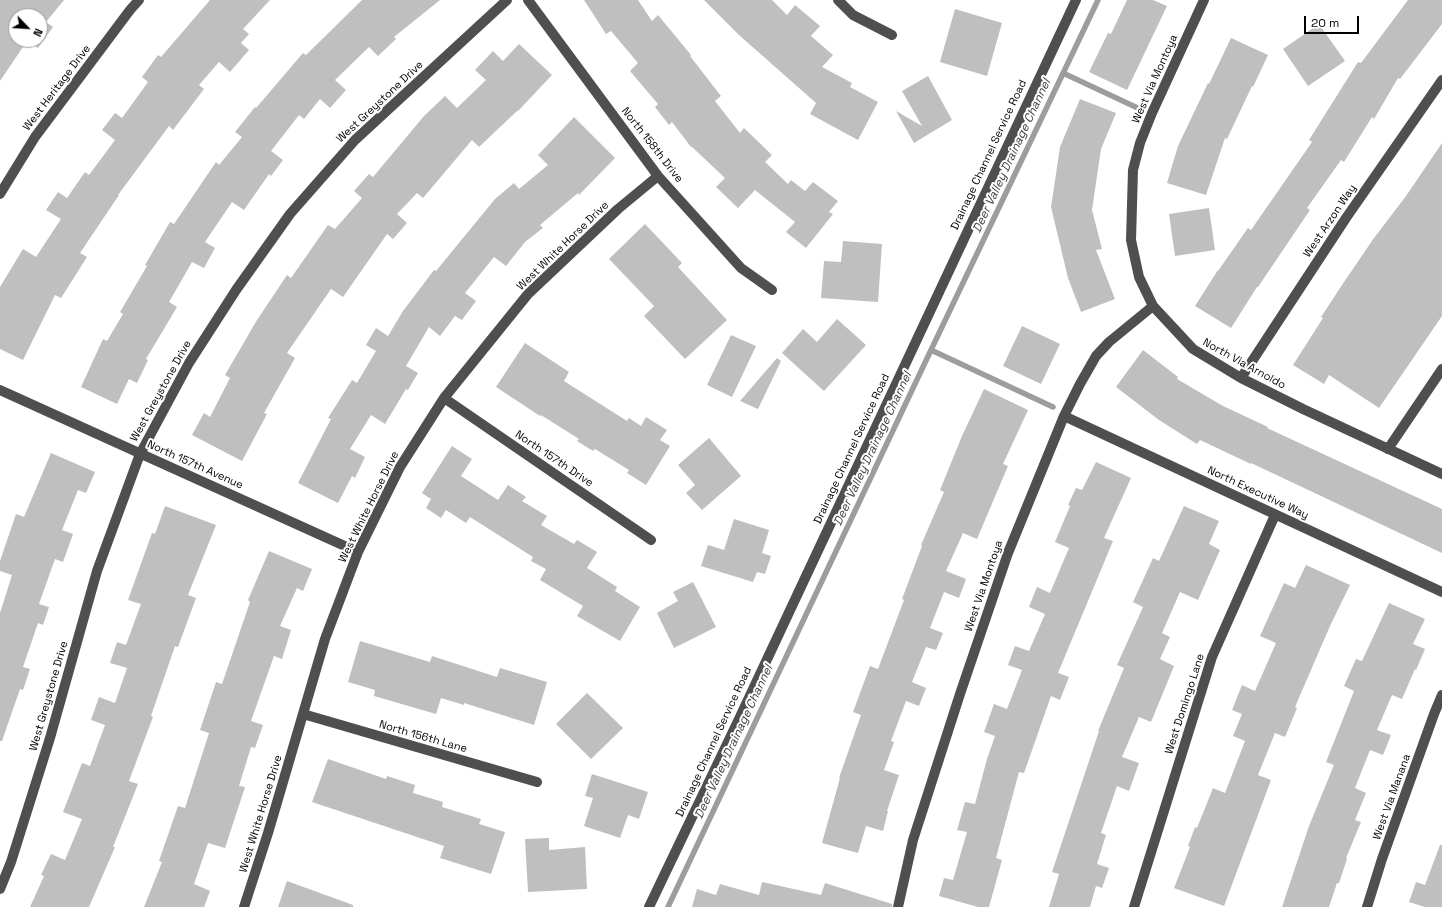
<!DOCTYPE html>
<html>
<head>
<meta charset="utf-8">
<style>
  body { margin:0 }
  #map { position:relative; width:1442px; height:907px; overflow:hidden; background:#fff; font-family:"Space Grotesk",sans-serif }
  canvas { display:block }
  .north { position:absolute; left:8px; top:8px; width:40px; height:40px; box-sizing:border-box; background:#fff; border:1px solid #999; border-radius:50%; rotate:115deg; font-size:11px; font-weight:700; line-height:16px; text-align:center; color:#000 }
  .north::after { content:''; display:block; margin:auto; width:14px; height:18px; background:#000; clip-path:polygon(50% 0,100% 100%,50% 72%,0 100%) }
  .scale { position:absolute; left:1304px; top:16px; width:55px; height:18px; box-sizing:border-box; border:2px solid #000; border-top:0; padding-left:5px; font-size:12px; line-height:14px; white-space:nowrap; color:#000; -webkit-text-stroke:3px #fff; paint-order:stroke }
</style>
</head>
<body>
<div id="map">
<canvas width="1442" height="907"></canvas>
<div class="north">N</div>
<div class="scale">20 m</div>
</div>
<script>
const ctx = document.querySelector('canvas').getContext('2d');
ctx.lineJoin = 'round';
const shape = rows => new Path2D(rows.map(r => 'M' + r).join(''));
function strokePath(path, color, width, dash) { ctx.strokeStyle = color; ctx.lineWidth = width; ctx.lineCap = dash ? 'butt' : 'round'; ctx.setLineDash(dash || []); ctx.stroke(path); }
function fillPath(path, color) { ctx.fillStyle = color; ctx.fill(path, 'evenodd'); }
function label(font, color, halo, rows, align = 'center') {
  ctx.font = font + ' "Space Grotesk",sans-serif'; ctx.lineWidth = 4; ctx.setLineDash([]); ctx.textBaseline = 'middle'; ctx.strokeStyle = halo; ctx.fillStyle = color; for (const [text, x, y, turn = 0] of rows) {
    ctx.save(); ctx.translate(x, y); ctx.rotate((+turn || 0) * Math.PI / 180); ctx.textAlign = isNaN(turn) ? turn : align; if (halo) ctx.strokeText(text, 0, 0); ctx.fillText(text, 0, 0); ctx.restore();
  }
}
const stream = shape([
  [1063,73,1142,110],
  [931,350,1053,407],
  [668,907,931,350,1098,0]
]);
const building = shape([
  [0,0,64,0,46,22,53,27,38,48,27,41,0,81],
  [16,16,40,16,40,40,16,40],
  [210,0,270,0,243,29,249,34,241,43,249,50,230,72,219,62,199,85,204,89,173,130,169,126,118,195,119,195,80,253,87,257,61,298,55,295,23,360,0,349,0,287,23,249,36,257,61,219,46,210,58,192,67,198,85,172,89,175,115,140,102,130,115,113,122,118,148,82,142,77,158,55,161,57],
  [362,0,440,0,394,37,396,39,378,56,369,47,335,80,346,90,330,108,320,99,304,119,299,115,271,151,283,160,271,176,269,174,244,210,232,202,205,242,215,248,204,268,192,262,169,302,177,307,146,359,148,360,137,383,129,379,117,404,81,387,103,339,107,341,123,314,120,312,147,266,145,265,170,222,174,224,216,162,219,165,242,137,235,132,255,107,256,108,303,53,306,55],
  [584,0,638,0,652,21,658,15,691,55,690,56,721,96,715,101,740,133,744,128,772,155,765,162,788,184,791,180,805,191,813,182,838,201,829,212,833,214,806,248,786,232,795,222,755,190,738,208,716,187,725,178,692,147,691,147,672,122,669,125,655,107,658,104,630,71,638,63,611,31,606,34],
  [704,0,772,0,787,15,795,5,820,26,811,36,833,55,822,67,852,83,850,87,878,102,858,140,810,114,816,103,739,35],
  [1127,0,1153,0,1167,6,1127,90,1089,72,1108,33,1111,34],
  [1408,0,1442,0,1442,24,1400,79,1398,78,1374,119,1372,117,1344,162,1341,160,1307,208,1310,210,1258,287,1257,287,1231,328,1195,306,1218,270,1218,271,1248,228,1251,230,1312,142,1309,140,1358,62,1361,63],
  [955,9,1002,23,987,76,940,62],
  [1319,24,1345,61,1308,86,1283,49],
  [1231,38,1268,55,1253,87,1252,86,1227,139,1225,138,1206,195,1167,183,1178,146,1208,83,1209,84],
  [519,44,552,75,518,111,517,111,479,147,472,140,423,198,417,193,397,214,407,223,393,239,387,234,343,297,331,289,287,353,295,358,264,413,267,414,242,461,192,435,204,413,210,417,230,378,225,375,257,320,287,275,291,278,328,225,335,229,362,198,354,191,369,174,373,177,424,116,445,96,457,108,486,80,475,70,493,51,503,61],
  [928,76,952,120,914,143,896,111,922,126,902,91],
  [1080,99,1116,113,1101,149,1092,210,1102,249,1096,250,1115,299,1081,312,1068,278,1051,207,1060,147],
  [574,117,615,158,579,195,578,193,540,225,543,228,525,242,506,266,494,257,465,293,476,301,462,320,455,316,440,336,429,327,406,366,418,373,408,390,406,389,385,424,371,415,350,449,365,457,355,478,352,476,338,503,298,483,331,419,328,418,352,380,357,383,376,351,366,345,376,328,388,336,403,311,434,270,436,271,495,199,514,183,519,189,548,165,538,155],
  [1442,143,1442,316,1379,408,1329,375,1324,384,1293,365,1323,318,1321,317,1344,282,1374,238,1406,196],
  [1209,208,1215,250,1175,256,1169,214],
  [645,224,682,263,678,267,727,320,685,359,644,316,654,306,609,259],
  [843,241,882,244,878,302,821,298,824,261,841,262],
  [837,319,866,345,824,391,782,353,803,329,817,342],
  [1022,326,1060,344,1041,384,1003,366],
  [731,335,756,346,732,397,707,385],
  [525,343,569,372,564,381,627,421,629,418,641,426,646,417,667,430,660,440,670,446,646,485,627,473,629,470,595,449,593,451,577,441,579,439,541,415,540,416,496,387],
  [1143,350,1178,377,1177,379,1223,406,1268,427,1267,428,1442,509,1442,553,1251,463,1251,464,1200,440,1197,444,1159,420,1116,387],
  [777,358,781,361,758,409,740,401],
  [984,389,1028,410,1003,464,1008,466,977,539,963,533,946,571,966,579,959,598,944,592,930,628,943,633,936,650,926,647,912,682,926,688,919,706,906,701,891,741,894,742,884,770,899,775,887,811,888,811,883,831,866,826,858,853,822,843,840,778,839,778,861,715,853,712,870,666,878,669,904,600,902,599,922,546,921,545,944,492,940,490,962,436],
  [709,438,741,476,702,510,686,493,695,485,678,465],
  [452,446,472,459,461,476,498,500,508,485,526,497,522,501,547,516,541,525,574,544,577,540,597,552,587,568,617,587,615,591,640,607,620,641,577,616,583,606,540,580,546,569,531,561,533,557,470,517,466,523,446,510,441,518,426,508,431,499,422,493],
  [51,453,95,472,86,493,78,490,62,530,73,534,63,562,55,559,39,604,49,607,43,625,38,623,23,667,30,669,23,690,20,689,2,741,0,741,0,613,12,575,0,571,0,561,16,514,24,517],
  [1096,462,1131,478,1104,538,1113,541,1058,673,1069,677,1060,700,1051,696,1024,773,1019,772,996,858,1002,860,989,907,978,907,939,896,944,878,953,880,967,832,957,830,965,802,975,804,987,759,995,736,984,732,994,704,1007,709,1022,670,1008,665,1015,646,1029,651,1045,614,1029,607,1037,587,1050,593,1069,548,1055,542,1070,506,1068,505,1076,488,1082,490],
  [165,506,216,525,188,595,196,598,178,647,175,646,151,716,153,717,129,781,138,784,113,847,115,847,89,907,30,907,44,876,41,875,51,854,65,860,82,819,63,812,82,763,90,766,105,725,91,720,99,697,115,703,127,668,110,663,117,642,126,645,141,604,128,600,152,533,155,534],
  [1184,506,1219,521,1209,544,1220,550,1198,600,1180,592,1162,633,1170,637,1160,659,1174,666,1151,722,1139,717,1122,757,1139,763,1129,791,1117,786,1101,833,1106,835,1097,864,1109,868,1102,888,1096,886,1090,907,1049,907,1059,874,1052,872,1099,731,1098,731,1124,668,1117,665,1143,607,1133,602,1153,558,1159,561],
  [734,519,769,530,762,553,771,556,765,574,757,572,753,582,701,566,708,545,724,550],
  [269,551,312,569,303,591,297,588,280,626,291,630,282,659,274,656,251,721,263,725,255,748,251,747,239,786,245,787,225,848,208,843,194,884,210,891,204,907,144,907,162,862,159,861,178,806,185,808,209,733,200,730,216,682,222,684,250,602,248,600],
  [1306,565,1350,585,1330,626,1295,707,1297,708,1285,737,1275,733,1258,775,1271,780,1224,906,1174,888,1190,847,1188,846,1195,827,1197,828,1213,788,1225,793,1245,741,1233,736,1242,714,1232,710,1242,685,1255,691,1276,643,1260,636,1284,583,1295,588],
  [693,582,716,627,674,648,657,613,678,601,673,592],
  [1389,603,1425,619,1413,644,1425,649,1416,670,1415,669,1402,699,1392,695,1377,730,1391,735,1383,755,1370,750,1355,788,1366,793,1355,820,1361,822,1346,858,1347,859,1339,883,1337,883,1329,907,1282,907,1309,826,1334,765,1326,762,1354,691,1344,686,1356,659,1362,661],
  [360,641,430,662,432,656,497,677,500,668,547,682,534,725,464,703,464,705,441,698,436,714,374,696,375,690,348,682],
  [587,693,623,728,591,759,556,724],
  [328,759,386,779,387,776,415,785,413,793,443,802,442,807,481,819,479,824,505,832,491,874,440,858,444,846,312,802],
  [592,774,648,792,639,819,628,815,620,838,584,826,593,798,585,796],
  [549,838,549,850,585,847,587,889,528,892,525,839],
  [1440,845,1442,845,1442,907,1425,907,1409,902,1416,882,1425,885],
  [287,881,353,905,353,907,278,907],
  [762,882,821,895,825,883,892,904,892,907,692,907,697,889,716,895,720,884,759,895]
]);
const minor = shape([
  [528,0,658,176,741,268,772,290],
  [838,0,853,15,892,35],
  [1204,0,1152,113,1140,143,1133,170,1131,240,1139,277,1153,306,1193,349,1241,378,1303,409,1442,474],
  [0,194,35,137,130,10,139,0],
  [1241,378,1346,218,1442,80],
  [0,390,358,552],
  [444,398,651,540],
  [1064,416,1442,592],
  [1388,449,1442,369],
  [303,714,537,782],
  [0,889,11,862,50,738,97,571,140,454,189,363,236,290,290,214,355,140,507,0],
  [244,907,268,833,325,639,358,552,400,467,444,398,528,294,618,209,658,176],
  [649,907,740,717,1076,0],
  [898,907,913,840,960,694,1008,553,1064,416,1080,384,1096,356,1109,342,1153,306],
  [1134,907,1212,657,1275,515],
  [1367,907,1382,859,1434,714,1442,695]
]);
const streetNames = [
  ["West Via Montoya",1155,79,-66],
  ["West Heritage Drive",57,88,-53],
  ["West Greystone Drive",380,102,-43],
  ["North 158th Drive",652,145,52],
  ["Drainage Channel Service Road",989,155,-65],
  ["West Arzon Way",1330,221,-56],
  ["West White Horse Drive",563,246,-44],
  ["North Via Arnoldo",1244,364,29],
  ["West Greystone Drive",161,391,-61],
  ["Drainage Channel Service Road",852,449,-65],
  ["North 157th Drive",554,459,34],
  ["North 157th Avenue",195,465,24],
  ["North Executive Way",1258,493,25],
  ["West White Horse Drive",369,507,-64],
  ["West Via Montoya",984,586,-71],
  ["West Greystone Drive",49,696,-74],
  ["West Domingo Lane",1185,704,-72],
  ["North 156th Lane",423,737,16],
  ["Drainage Channel Service Road",714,742,-65],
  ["West Via Manana",1392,797,-70],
  ["West White Horse Drive",261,814,-73]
];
const waterNames = [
  ["Deer Valley Drainage Channel",1012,156,-65],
  ["Deer Valley Drainage Channel",873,449,-65],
  ["Deer Valley Drainage Channel",734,742,-65]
];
strokePath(stream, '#9d9d9d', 5.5);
fillPath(building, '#bfbfbf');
strokePath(minor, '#4f4f4f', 10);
label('11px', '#000', '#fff', streetNames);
label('italic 12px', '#3e3e3e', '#fff', waterNames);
</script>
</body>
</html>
